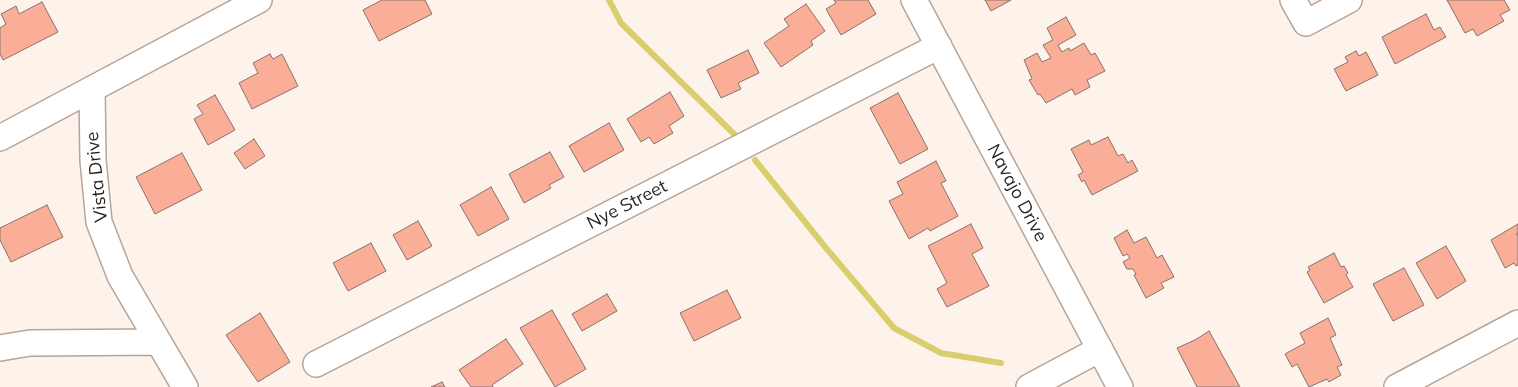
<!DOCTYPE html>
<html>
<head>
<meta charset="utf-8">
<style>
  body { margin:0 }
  canvas { display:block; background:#fef3eb }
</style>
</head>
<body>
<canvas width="1518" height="387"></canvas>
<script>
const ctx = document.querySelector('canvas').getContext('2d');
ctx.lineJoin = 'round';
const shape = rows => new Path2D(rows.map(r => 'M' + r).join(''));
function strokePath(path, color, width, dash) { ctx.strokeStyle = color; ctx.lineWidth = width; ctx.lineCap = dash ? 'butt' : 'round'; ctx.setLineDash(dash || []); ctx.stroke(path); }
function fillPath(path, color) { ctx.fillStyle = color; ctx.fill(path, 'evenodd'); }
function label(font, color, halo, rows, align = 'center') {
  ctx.font = font + ' Mulish,sans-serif'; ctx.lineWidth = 4.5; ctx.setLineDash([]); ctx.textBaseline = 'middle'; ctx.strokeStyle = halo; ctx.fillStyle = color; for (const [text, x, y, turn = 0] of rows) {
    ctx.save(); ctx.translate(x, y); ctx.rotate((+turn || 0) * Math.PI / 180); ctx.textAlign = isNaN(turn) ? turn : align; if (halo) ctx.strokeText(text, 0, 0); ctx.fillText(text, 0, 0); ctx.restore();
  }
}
const stream = shape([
  [609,0,621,23,736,136],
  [755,160,826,248,894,328,941,353,1001,363]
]);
const building = shape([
  [382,0,425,0,432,14,379,41,363,10,382,0],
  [834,0,868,0,876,14,841,35,826,9,836,3,834,0],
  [985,0,1011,0,991,11,985,0],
  [1447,0,1504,0,1510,10,1500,15,1504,21,1477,36,1473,29,1465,33,1447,0],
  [42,2,58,32,3,60,0,54,0,28,6,24,1,14,16,6,19,14,42,2],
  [806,4,825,31,811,41,813,45,781,67,764,43,789,26,784,19,806,4],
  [1426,14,1434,30,1440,27,1446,37,1395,64,1382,37,1426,14],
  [1066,17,1076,35,1058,45,1062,52,1069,48,1070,51,1084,43,1091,55,1095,53,1105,71,1087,80,1090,87,1075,95,1072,89,1046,103,1040,94,1038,95,1029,80,1032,79,1024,60,1037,53,1042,62,1051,58,1043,45,1053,40,1047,28,1066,17],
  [748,50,759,73,738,83,741,89,721,98,707,70,748,50],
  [1356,51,1359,56,1366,52,1378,75,1346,91,1334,69,1348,62,1345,57,1356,51],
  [270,54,273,59,282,54,298,86,252,109,239,83,258,73,253,63,270,54],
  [670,92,684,116,669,126,673,133,654,144,649,137,641,142,627,119,670,92],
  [898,93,928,149,900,164,870,108,898,93],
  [215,95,235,130,208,145,194,119,203,114,197,105,215,95],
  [609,123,624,150,584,172,569,146,609,123],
  [1108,137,1118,156,1123,154,1128,163,1132,160,1138,171,1092,195,1084,180,1082,182,1078,175,1083,172,1071,149,1089,140,1091,145,1108,137],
  [254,139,265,156,245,169,234,153,254,139],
  [550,152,564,177,549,185,551,188,524,203,509,174,550,152],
  [182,153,202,190,155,214,136,177,182,153],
  [936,161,946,181,941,183,958,216,930,231,928,228,909,239,889,201,903,194,897,182,936,161],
  [491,187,509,219,478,236,460,205,491,187],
  [47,205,63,237,11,262,0,240,0,228,47,205],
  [418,221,432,246,407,260,393,235,418,221],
  [971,224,983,248,972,254,989,286,947,307,937,289,947,283,928,246,971,224],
  [1518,224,1518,233,1516,234,1518,235,1518,265,1516,266,1514,263,1505,268,1491,240,1518,224],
  [1127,230,1134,243,1146,237,1157,258,1162,255,1174,277,1161,283,1164,288,1146,298,1134,275,1136,274,1133,269,1127,269,1123,262,1130,258,1127,254,1123,256,1114,238,1127,230],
  [371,243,386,271,348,291,333,263,371,243],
  [1446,246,1466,281,1437,299,1416,263,1446,246],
  [1334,253,1341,267,1344,266,1348,273,1346,275,1353,287,1324,303,1307,272,1310,270,1308,267,1334,253],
  [1404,268,1424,305,1393,321,1373,284,1404,268],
  [727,290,741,318,694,341,680,313,727,290],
  [607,294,617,311,582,331,572,314,607,294],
  [552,310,586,369,555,387,520,328,552,310],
  [260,313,290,362,258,382,226,335,260,313],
  [1328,318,1336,335,1330,338,1342,365,1337,367,1341,375,1329,382,1327,379,1309,387,1297,364,1292,367,1285,354,1305,343,1300,333,1328,318],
  [1209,331,1240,387,1197,387,1177,348,1195,340,1209,331],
  [506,339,523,364,492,385,493,387,471,387,459,370,506,339],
  [442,382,445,387,431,387,442,382]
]);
const minor = shape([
  [914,0,1120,387],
  [1293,0,1306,23,1349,0],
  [92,89,93,160,99,222,120,276,185,387],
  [0,138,259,0],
  [0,348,30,343,158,342],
  [316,364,939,46],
  [1029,387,1100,349],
  [1397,387,1518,323]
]);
const streetNames = [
  ["Vista Drive",97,177,-96],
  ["Navajo Drive",1017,193,62],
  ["Nye Street",627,205,-27]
];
strokePath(stream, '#d8ce6e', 6);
fillPath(building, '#faae97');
strokePath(building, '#87726c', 1);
strokePath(minor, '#b6a598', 28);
strokePath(minor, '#fff', 25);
label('18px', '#261f1a', '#fff', streetNames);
</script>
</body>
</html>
